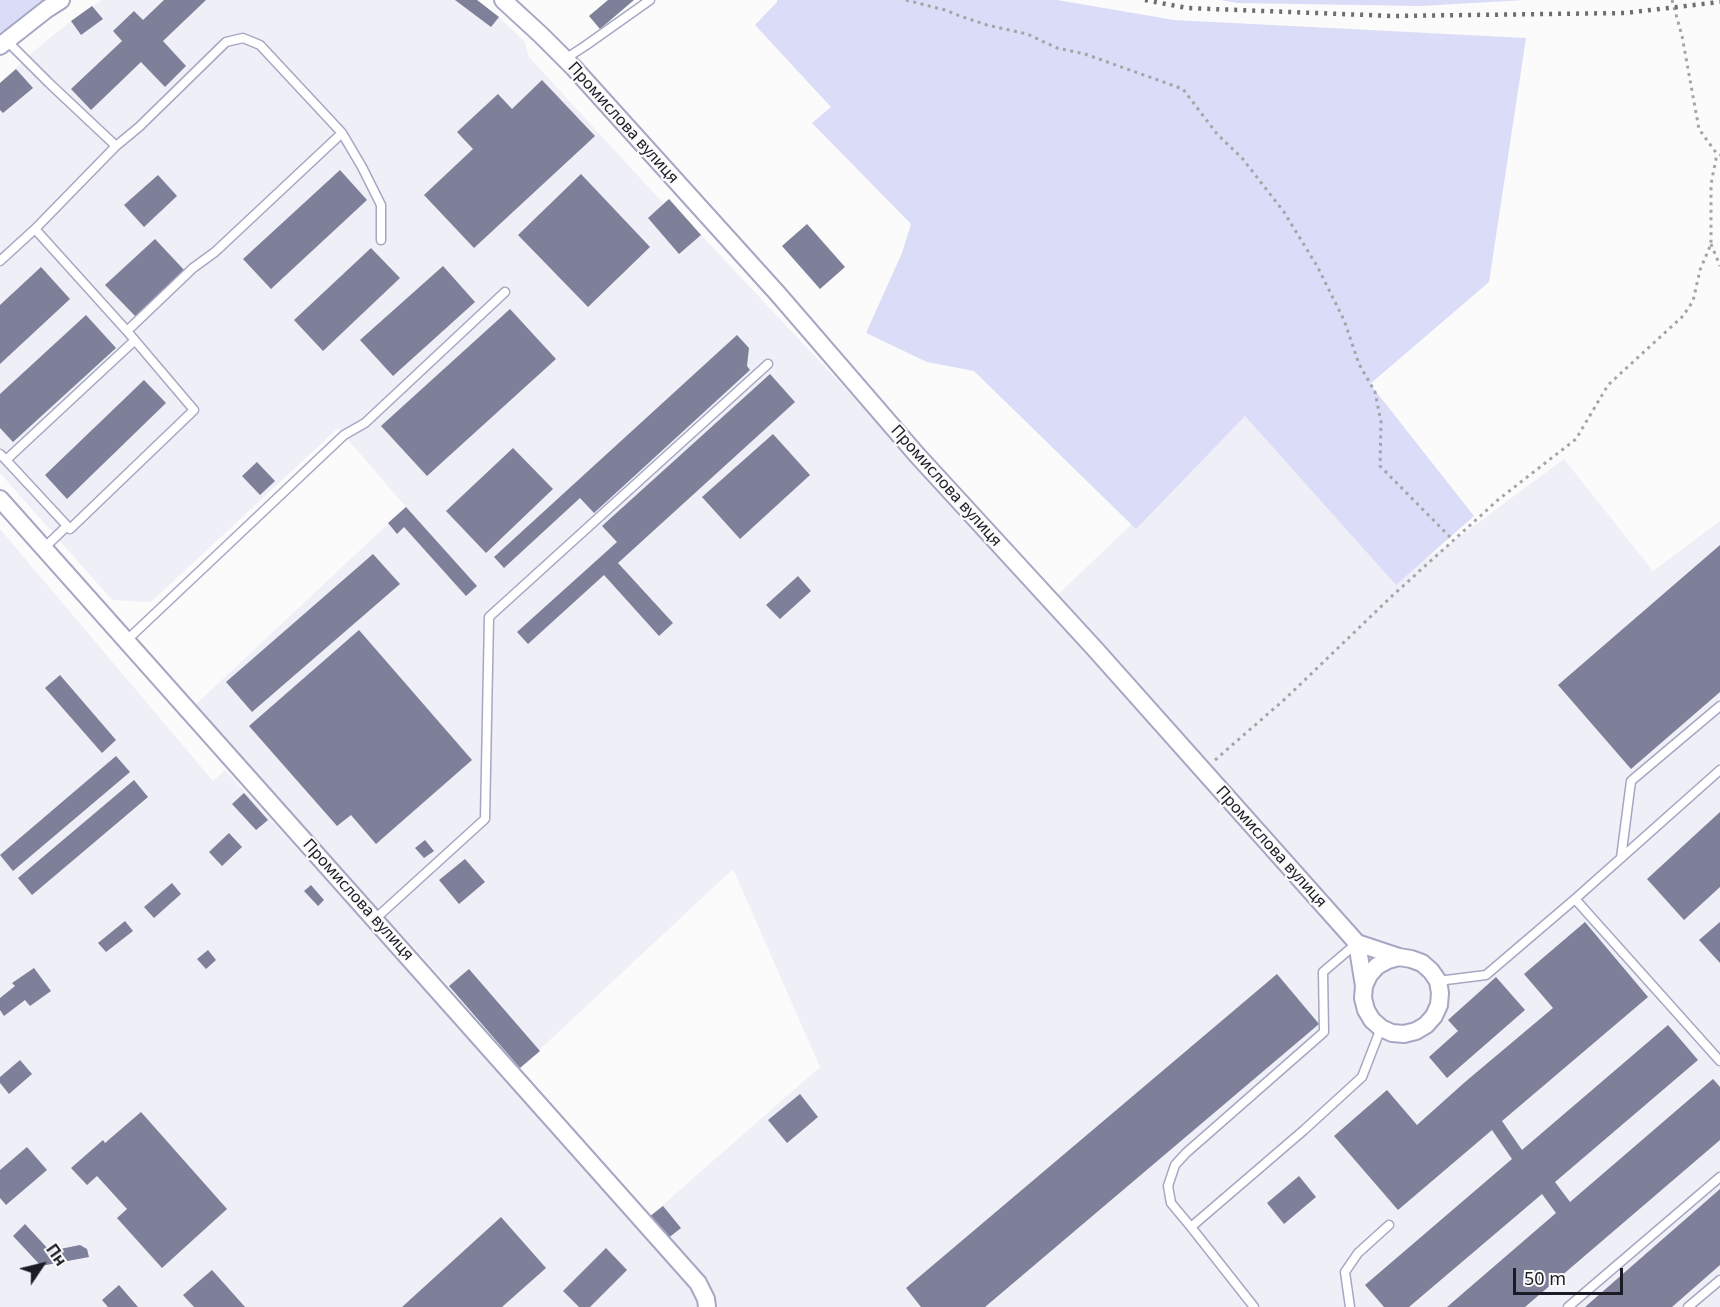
<!DOCTYPE html>
<html>
<head>
<meta charset="utf-8">
<style>
  body { margin:0 }
  #map { position:relative; width:1720px; height:1307px; overflow:hidden; background:#fbfbfb; font-family:"Noto Sans",sans-serif }
  canvas { display:block }
  .north { position:absolute; left:12px; top:1235px; width:60px; height:60px; -webkit-text-stroke:4px #fbfbfb; paint-order:stroke; rotate:55deg; font-size:16px; font-weight:700; line-height:24px; text-align:center; color:#1a1b25 }
  .north::after { content:''; display:block; margin:auto; width:21px; height:27px; background:#1a1b25; clip-path:polygon(50% 0,100% 100%,50% 72%,0 100%) }
  .scale { position:absolute; left:1513px; top:1268px; width:110px; height:27px; box-sizing:border-box; border:3px solid #1a1b25; border-top:0; padding-left:8px; font-size:18px; line-height:21px; white-space:nowrap; color:#1a1b25; -webkit-text-stroke:4px #fbfbfb; paint-order:stroke }
</style>
</head>
<body>
<div id="map">
<canvas width="1720" height="1307"></canvas>
<div class="north">Пн</div>
<div class="scale">50 m</div>
</div>
<script>
const ctx = document.querySelector('canvas').getContext('2d');
ctx.lineJoin = 'round';
function fillPath(path, color) { ctx.fillStyle = color; ctx.fill(path, 'evenodd'); }
const shape = rows => new Path2D(rows.map(r => 'M' + r).join(''));
function strokePath(path, color, width, dash) { ctx.strokeStyle = color; ctx.lineWidth = width; ctx.lineCap = dash ? 'butt' : 'round'; ctx.setLineDash(dash || []); ctx.stroke(path); }
function label(font, color, halo, rows, align = 'center') {
  ctx.font = font + ' "Noto Sans",sans-serif'; ctx.lineWidth = 4.5; ctx.setLineDash([]); ctx.textBaseline = 'middle'; ctx.strokeStyle = halo; ctx.fillStyle = color; for (const [text, x, y, turn = 0] of rows) {
    ctx.save(); ctx.translate(x, y); ctx.rotate((+turn || 0) * Math.PI / 180); ctx.textAlign = isNaN(turn) ? turn : align; if (halo) ctx.strokeText(text, 0, 0); ctx.fillText(text, 0, 0); ctx.restore();
  }
}
const built = shape([
  [102,0,477,0,499,17,524,41,529,57,663,203,669,199,701,235,1048,604,1245,416,1396,584,1423,561,1452,542,1564,459,1653,571,1720,521,1720,1307,0,1307,0,529,213,781,225,770,298,849,649,1217,820,1067,733,869,520,1068,449,986,193,707,406,507,338,428,151,602,112,600,0,473,0,83,34,51,71,21]
]);
const green = shape([
  [0,0,52,0,0,33],
  [777,0,1057,0,1174,20,1526,38,1489,282,1370,384,1474,516,1396,585,1245,416,1136,529,974,371,927,362,866,333,902,253,911,224,812,123,831,107,755,25,777,2],
  [1221,0,1524,0,1421,6,1237,3]
]);
const building = shape([
  [164,0,206,0,163,41,186,66,165,87,141,62,91,110,71,89,122,41,113,31,134,11,143,20],
  [455,0,477,0,499,17,491,27],
  [608,0,634,0,600,29,589,16],
  [92,6,103,19,81,35,71,21],
  [16,69,33,88,3,113,0,110,0,83],
  [542,80,595,136,474,248,424,195,473,149,457,132,498,94,512,109],
  [340,170,367,200,271,289,243,259],
  [581,174,650,247,588,307,518,235],
  [158,175,177,196,144,227,124,205],
  [669,199,701,235,679,254,648,218],
  [807,224,845,267,820,289,782,246],
  [155,239,186,272,137,318,105,285],
  [371,248,400,278,323,351,294,320],
  [443,266,475,302,393,376,360,340],
  [41,267,70,299,0,364,0,305],
  [510,309,556,359,427,476,381,426],
  [86,315,116,348,13,442,0,428,0,394],
  [737,335,749,348,747,366,750,370,594,513,580,498,504,568,494,557],
  [770,374,795,402,618,563,673,623,659,636,604,575,528,644,517,632,617,542,602,526],
  [144,380,166,403,67,499,45,475],
  [773,434,810,475,740,539,702,497],
  [513,448,553,489,486,553,446,511],
  [257,462,275,481,260,495,242,476],
  [406,507,477,586,466,596,404,527,397,534,388,523],
  [1720,545,1720,692,1631,769,1558,685],
  [373,554,400,584,252,712,226,682],
  [798,576,811,591,780,619,766,605],
  [359,630,472,760,376,844,351,815,337,826,249,726],
  [60,675,116,740,102,753,45,688],
  [116,756,130,772,13,871,0,855],
  [134,780,148,797,32,895,18,878],
  [244,793,268,820,256,830,232,804],
  [1720,812,1720,887,1684,920,1647,879],
  [229,833,242,847,222,866,209,852],
  [425,840,434,851,424,858,415,848],
  [465,859,485,882,459,904,439,880],
  [172,883,181,894,154,918,144,907],
  [311,885,324,900,318,906,304,891],
  [125,921,133,931,106,952,98,943],
  [1585,922,1648,997,1502,1121,1522,1150,1668,1025,1698,1060,1555,1182,1570,1202,1713,1079,1720,1087,1720,1140,1525,1307,1447,1307,1556,1213,1542,1194,1409,1307,1384,1307,1365,1285,1512,1159,1492,1130,1398,1210,1334,1136,1387,1090,1417,1125,1465,1082,1553,1008,1524,974],
  [1720,922,1720,963,1699,940],
  [208,950,216,960,206,969,197,959],
  [34,968,51,991,30,1006,25,1000,4,1016,0,1010,0,998,15,986,12,983],
  [469,969,540,1051,520,1068,449,986],
  [1277,974,1319,1024,985,1307,921,1307,906,1288],
  [1496,977,1525,1010,1447,1078,1429,1057,1458,1031,1448,1020],
  [20,1060,32,1074,9,1094,0,1083,0,1077],
  [800,1094,818,1117,787,1143,768,1120],
  [141,1112,227,1209,162,1268,117,1218,127,1209,97,1176,87,1185,71,1168,103,1140,105,1143],
  [27,1147,47,1170,6,1205,0,1198,0,1170],
  [1299,1176,1316,1197,1284,1224,1267,1203],
  [1720,1189,1720,1265,1672,1307,1585,1307],
  [663,1206,681,1228,667,1239,649,1217],
  [501,1217,546,1268,502,1307,402,1307],
  [25,1224,50,1251,80,1245,87,1249,89,1257,41,1266,13,1236],
  [606,1248,627,1270,590,1307,579,1307,563,1291],
  [212,1270,245,1307,194,1307,183,1295],
  [119,1285,138,1307,108,1307,102,1300]
]);
const path = shape([
  [906,0,945,10,960,16,987,25,1027,34,1057,48,1085,54,1183,89,1217,134,1242,158,1284,212,1317,266,1344,320,1359,364,1375,392,1381,422,1380,466,1453,540],
  [1672,0,1682,36,1699,129,1717,154,1720,155],
  [1711,244,1720,266],
  [1215,760,1285,699,1392,596,1499,499,1576,439,1608,385,1683,316,1693,301,1700,270,1711,244,1711,184,1717,154]
]);
const lane = shape([
  [7,41,49,83,116,146,139,127,226,42,243,38,260,45,342,133,215,252,193,268,127,331,35,229,116,146],
  [565,59,585,46,650,0],
  [342,133,362,167,381,205,381,240],
  [0,261,35,229],
  [0,454,6,460,134,341],
  [6,460,70,529,194,410,127,331],
  [44,548,67,526],
  [127,640,344,435,365,423,505,292],
  [1621,858,1631,781,1720,706],
  [1575,899,1720,1061],
  [375,919,485,819,489,617,768,364],
  [1438,981,1486,975,1575,899,1720,770],
  [1191,1227,1171,1203,1168,1186,1175,1165,1186,1153,1324,1032,1323,972,1357,943],
  [1254,1307,1191,1227,1304,1130,1362,1077,1381,1028],
  [1350,1307,1345,1272,1358,1253,1389,1225],
  [1568,1307,1720,1177],
  [1688,1307,1720,1280]
]);
const street = shape([
  [503,0,541,35,574,68,778,294,917,455,1095,649,1357,943,1364,986],
  [0,46,47,9,61,0],
  [0,499,698,1283,706,1299,707,1307],
  [1357,943,1399,957,1411,959,1422,963,1431,971,1438,981,1440,993,1439,1005,1434,1016,1426,1025,1416,1031,1404,1034,1392,1033,1381,1028,1372,1020,1366,1010,1363,998,1364,986,1369,975,1377,966,1388,960,1399,957]
]);
const rail = shape([
  [1145,0,1187,8,1392,16,1625,13,1720,2]
]);
const streetNames = [
  ["Промислова вулиця",623,123,48],
  ["Промислова вулиця",946,486,48],
  ["Промислова вулиця",1271,847,48],
  ["Промислова вулиця",358,900,48]
];
fillPath(built, '#efeff7');
fillPath(green, '#dbdcf7');
fillPath(building, '#7e7f99');
strokePath(lane, '#a6a7c3', 11);
strokePath(street, '#a6a7c3', 20);
strokePath(path, '#a5a5a9', 3, [3, 4.5]);
strokePath(lane, '#fff', 8);
strokePath(street, '#fff', 16);
strokePath(rail, '#6c6c73', 4.5, [3, 6]);
label('16px', '#1a1b25', '#fbfbfb', streetNames);
</script>
</body>
</html>
